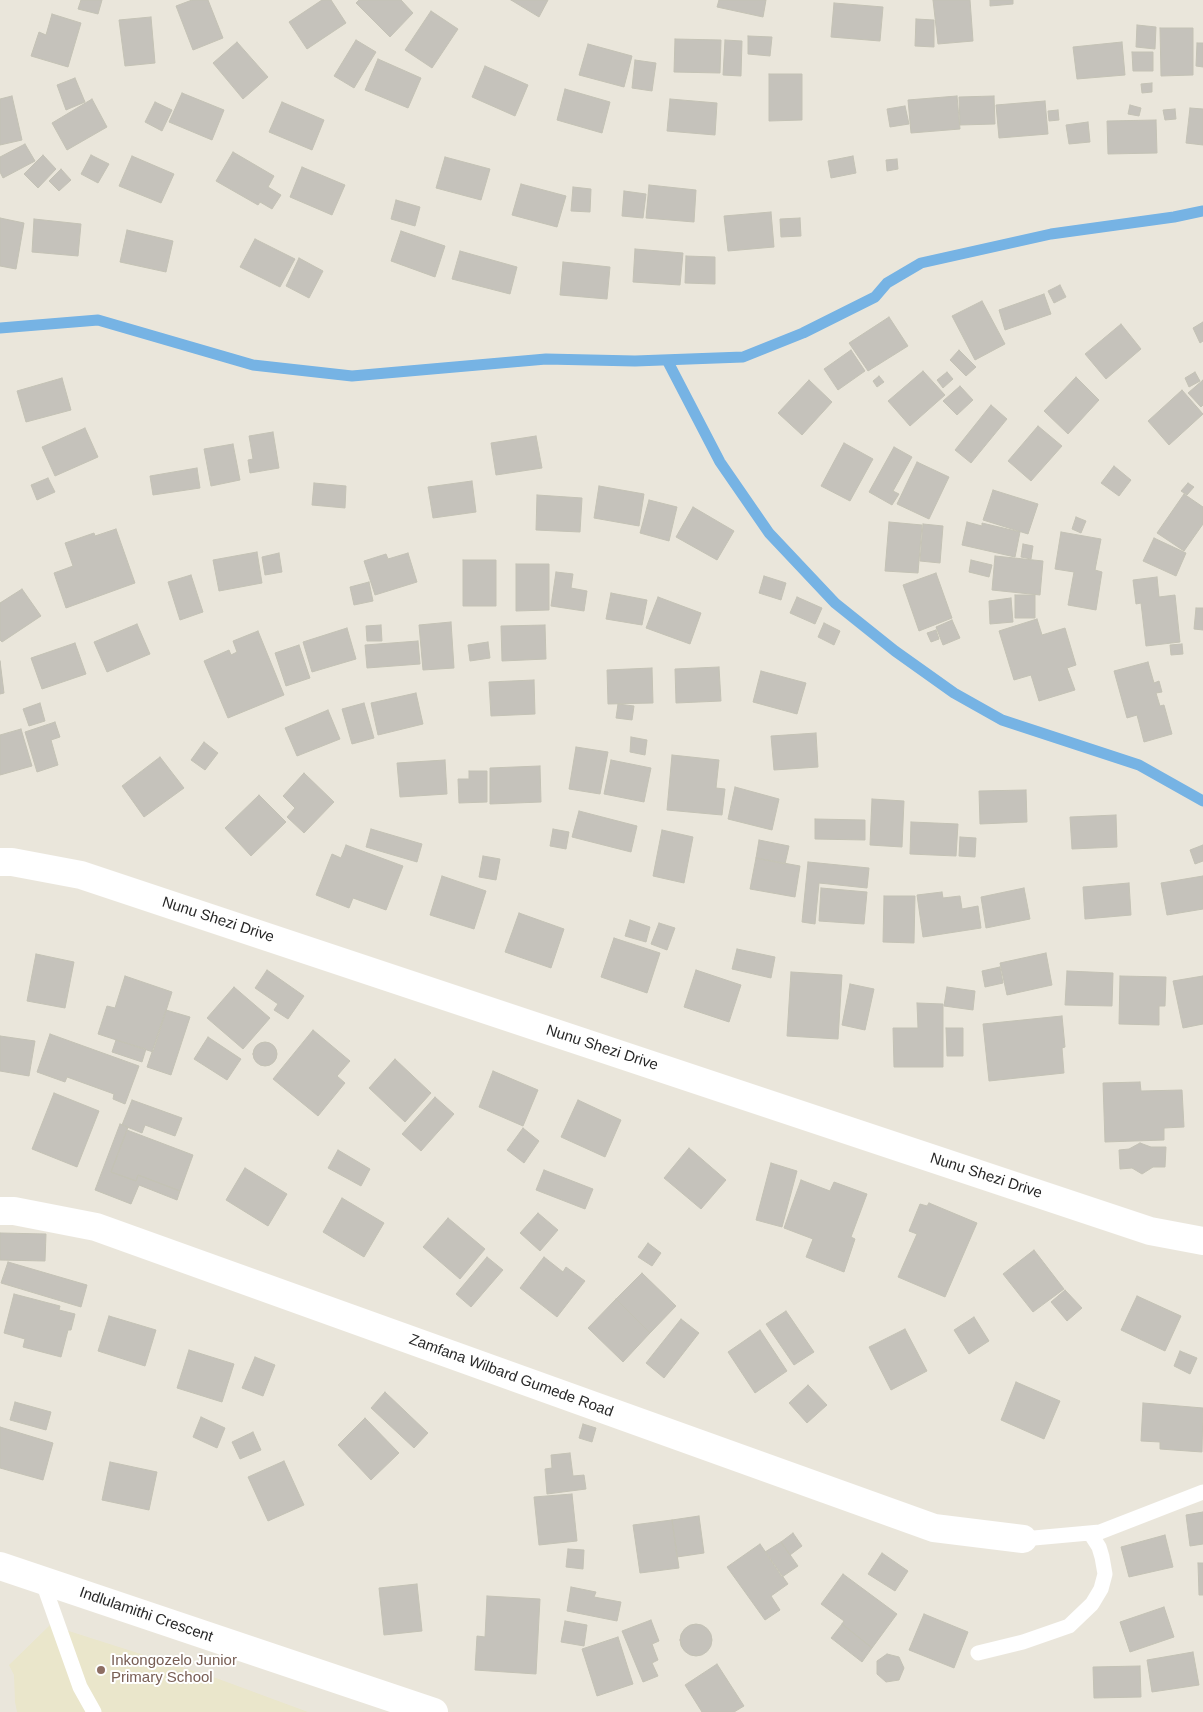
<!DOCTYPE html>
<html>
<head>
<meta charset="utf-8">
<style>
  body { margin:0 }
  canvas { display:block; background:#eae6db }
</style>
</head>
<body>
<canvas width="1203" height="1712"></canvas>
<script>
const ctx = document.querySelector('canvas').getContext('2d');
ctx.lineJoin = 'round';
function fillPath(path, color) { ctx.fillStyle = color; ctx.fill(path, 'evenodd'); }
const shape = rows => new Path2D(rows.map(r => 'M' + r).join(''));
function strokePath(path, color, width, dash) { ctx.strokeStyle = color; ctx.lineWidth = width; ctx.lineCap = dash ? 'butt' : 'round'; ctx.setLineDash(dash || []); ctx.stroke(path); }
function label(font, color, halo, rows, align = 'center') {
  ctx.font = font + ' Arial,sans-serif'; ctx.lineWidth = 4; ctx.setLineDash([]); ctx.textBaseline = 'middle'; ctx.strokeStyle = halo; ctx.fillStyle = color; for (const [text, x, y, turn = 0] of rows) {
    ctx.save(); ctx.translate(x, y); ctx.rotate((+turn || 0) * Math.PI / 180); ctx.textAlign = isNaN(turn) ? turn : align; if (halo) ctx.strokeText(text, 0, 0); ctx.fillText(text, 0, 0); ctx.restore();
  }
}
const education = shape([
  [50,1625,216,1678,308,1712,17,1712,15,1702,14,1675,9,1665]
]);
const stream = shape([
  [0,328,98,320,253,365,352,376,546,359,635,361,743,357,803,333,875,297,887,283,921,263,1051,234,1174,217,1203,211],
  [667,360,720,462,769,533,835,603,895,651,954,693,1002,720,1139,765,1203,801]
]);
const building = shape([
  [81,0,102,0,98,14,78,9,81,0],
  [192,0,208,0,223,38,193,50,176,6,192,0],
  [322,0,331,0,346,23,307,49,289,22,322,0],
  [359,0,401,0,413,13,390,37,356,3,359,0],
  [511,0,548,0,539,17,511,0],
  [719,0,766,0,763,17,717,7,719,0],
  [933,0,970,0,973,41,938,44,933,0],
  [990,0,1013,0,1013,4,990,6,990,0],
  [834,3,883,7,880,41,831,37,834,3],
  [431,11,458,29,432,68,405,50,431,11],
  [52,14,81,23,68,67,31,56,39,32,46,35,52,14],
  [151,17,155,63,125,66,119,20,151,17],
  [916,19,934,20,934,47,915,46,916,19],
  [1137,25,1156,27,1155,49,1136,47,1137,25],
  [1160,28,1193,28,1193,75,1161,76,1160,28],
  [748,36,772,37,770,56,748,54,748,36],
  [675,39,721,40,720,73,674,72,675,39],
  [356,40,376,52,354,88,334,76,356,40],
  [725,40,742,41,741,76,723,75,725,40],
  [237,42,268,77,243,99,213,63,237,42],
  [1122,42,1125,75,1077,79,1073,47,1122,42],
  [1197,43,1203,43,1203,67,1196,66,1197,43],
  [588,44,632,56,624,87,579,75,588,44],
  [1132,52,1153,52,1153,71,1133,71,1132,52],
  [378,59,421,78,408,108,365,90,378,59],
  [635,60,656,63,652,91,632,88,635,60],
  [485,66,528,85,515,116,472,97,485,66],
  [769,74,802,74,802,120,769,121,769,74],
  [75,78,85,102,66,110,57,85,75,78],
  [1152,83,1152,92,1142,93,1141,84,1152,83],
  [565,89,610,102,602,133,557,120,565,89],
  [182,93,224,110,212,140,169,122,182,93],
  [12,96,22,140,0,145,0,99,12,96],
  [957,96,960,129,911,133,908,100,957,96],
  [994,96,995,124,960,125,959,97,994,96],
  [92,99,107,127,67,150,52,123,92,99],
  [670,99,717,103,715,135,667,131,670,99],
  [1045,101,1048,134,999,138,996,105,1045,101],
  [155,102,172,110,162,131,145,122,155,102],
  [282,102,324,120,312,150,269,132,282,102],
  [1130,105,1141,108,1139,116,1128,114,1130,105],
  [905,106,909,124,890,127,887,109,905,106],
  [1190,108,1203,109,1203,145,1186,143,1190,108],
  [1175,109,1176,119,1165,120,1163,110,1175,109],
  [1058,110,1059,120,1049,121,1048,111,1058,110],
  [1156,120,1157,153,1108,154,1107,121,1156,120],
  [1088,122,1090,142,1069,144,1066,125,1088,122],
  [25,144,35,161,3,178,0,172,0,157,25,144],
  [233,152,274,176,268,187,281,195,272,209,260,202,258,205,216,181,233,152],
  [43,155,56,169,38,188,24,174,43,155],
  [91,155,109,164,98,183,81,174,91,155],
  [132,156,174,174,161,203,119,186,132,156],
  [853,156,856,173,831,178,828,161,853,156],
  [445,157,490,169,481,200,436,188,445,157],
  [897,159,898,169,887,171,886,160,897,159],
  [302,167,345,185,332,215,290,197,302,167],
  [61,169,71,180,59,191,49,181,61,169],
  [521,184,566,196,557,227,512,215,521,184],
  [649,185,696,190,694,222,646,218,649,185],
  [573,187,591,189,590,212,571,211,573,187],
  [624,191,646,194,643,218,622,216,624,191],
  [396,200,420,207,415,226,391,219,396,200],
  [771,212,774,247,728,251,724,216,771,212],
  [0,218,24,223,16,269,0,266,0,218],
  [800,218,801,236,781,237,780,219,800,218],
  [34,219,81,224,78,256,32,252,34,219],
  [127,230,173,241,166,272,120,262,127,230],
  [401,231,445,246,435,277,391,261,401,231],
  [255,239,295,259,280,287,240,267,255,239],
  [635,249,683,253,680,285,633,282,635,249],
  [460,251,517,267,510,294,452,279,460,251],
  [686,256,715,257,715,284,685,283,686,256],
  [299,258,323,271,309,298,286,286,299,258],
  [563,262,610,267,607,299,560,295,563,262],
  [1060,285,1066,297,1054,303,1048,291,1060,285],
  [1044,294,1051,314,1005,330,999,310,1044,294],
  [982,301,1005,344,975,360,952,316,982,301],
  [889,317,908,346,868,371,849,343,889,317],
  [1203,322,1203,341,1200,343,1193,328,1203,322],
  [1121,324,1141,349,1106,379,1085,354,1121,324],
  [851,350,865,371,838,390,824,369,851,350],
  [959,350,976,367,966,376,950,360,959,350],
  [923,371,945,395,910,426,888,401,923,371],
  [947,372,953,379,943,388,937,380,947,372],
  [1195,372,1200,381,1189,387,1185,378,1195,372],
  [879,376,884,382,877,387,873,381,879,376],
  [1076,377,1099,400,1068,434,1044,411,1076,377],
  [62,378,71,410,26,422,17,391,62,378],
  [809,380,832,402,802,435,778,413,809,380],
  [1203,380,1203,405,1201,407,1188,393,1203,380],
  [960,386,973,400,957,415,943,401,960,386],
  [1182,390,1203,414,1169,445,1148,421,1182,390],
  [991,405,1007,419,971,463,955,450,991,405],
  [1038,426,1062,446,1031,481,1008,461,1038,426],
  [85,428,98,457,55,476,42,447,85,428],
  [273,432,279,468,250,473,248,460,253,459,249,436,273,432],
  [536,436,542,468,496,475,491,443,536,436],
  [844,443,873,459,850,501,821,486,844,443],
  [233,444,240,480,211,486,204,449,233,444],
  [894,447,912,457,893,491,899,494,892,505,869,492,894,447],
  [917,462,949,477,929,519,897,504,917,462],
  [1114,466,1131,480,1119,496,1101,483,1114,466],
  [197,468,200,488,153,495,150,476,197,468],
  [48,478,55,492,37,500,31,485,48,478],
  [472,481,476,512,433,518,428,487,472,481],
  [314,483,346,486,345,508,312,505,314,483],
  [1188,483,1194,487,1187,495,1181,491,1188,483],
  [599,486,644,494,639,526,594,518,599,486],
  [993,490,1038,504,1028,534,983,520,993,490],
  [1184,494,1203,507,1203,524,1184,551,1157,533,1184,494],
  [537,495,582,498,580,532,536,530,537,495],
  [649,500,677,507,669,541,640,533,649,500],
  [693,507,734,531,717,560,676,537,693,507],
  [1076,517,1086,521,1081,533,1072,529,1076,517],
  [889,522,922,525,918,573,885,571,889,522],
  [967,522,982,526,982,523,1020,532,1015,557,962,545,967,522],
  [923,524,943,526,940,563,920,561,923,524],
  [116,529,135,583,66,608,54,573,73,566,65,543,94,533,95,536,116,529],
  [1061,532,1101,539,1095,570,1102,572,1096,610,1068,605,1074,572,1055,569,1061,532],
  [1154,538,1186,553,1176,576,1143,561,1154,538],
  [1023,544,1033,546,1031,559,1021,557,1023,544],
  [257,552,262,583,219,591,213,560,257,552],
  [279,553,282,572,265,575,262,557,279,553],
  [408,553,417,582,375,595,364,561,386,554,388,559,408,553],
  [995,556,1043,561,1040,595,992,590,995,556],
  [463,560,496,560,496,606,463,606,463,560],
  [971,560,992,565,989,577,969,572,971,560],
  [516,564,549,564,549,610,516,611,516,564],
  [556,572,573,574,571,588,587,591,584,611,551,606,556,572],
  [936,573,952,618,919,631,903,585,936,573],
  [191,575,203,612,180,620,168,582,191,575],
  [764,576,786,583,781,600,759,593,764,576],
  [1157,577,1159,597,1175,595,1180,642,1146,646,1141,603,1136,604,1133,580,1157,577],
  [369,582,373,601,354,605,350,587,369,582],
  [22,589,41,616,2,642,0,640,0,603,22,589],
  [611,593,647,600,642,625,606,619,611,593],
  [1015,595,1035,595,1035,618,1015,618,1015,595],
  [658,597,701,613,690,644,646,628,658,597],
  [797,597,822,608,815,624,790,613,797,597],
  [1011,598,1013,622,990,624,989,601,1011,598],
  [1196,608,1203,608,1203,630,1194,629,1196,608],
  [1037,619,1042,635,1065,628,1076,665,1067,668,1075,690,1039,701,1031,675,1014,680,999,631,1037,619],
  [952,620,960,638,943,645,936,627,952,620],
  [451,622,454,668,423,670,419,625,451,622],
  [824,623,840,631,834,645,818,637,824,623],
  [137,624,150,654,107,672,94,642,137,624],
  [381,625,382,641,367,641,366,626,381,625],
  [545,625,546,659,502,661,501,626,545,625],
  [347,628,356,659,312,672,303,642,347,628],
  [936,630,939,639,931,642,927,633,936,630],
  [258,631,284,695,228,718,204,661,229,650,231,655,237,652,233,641,258,631],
  [418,641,420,664,367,668,365,645,418,641],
  [488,642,490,658,470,661,468,645,488,642],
  [75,643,86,674,42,689,31,658,75,643],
  [1182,644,1183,654,1171,655,1170,645,1182,644],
  [299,645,310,678,286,686,275,653,299,645],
  [0,661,4,693,0,694,0,661],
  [1148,662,1154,683,1159,681,1162,692,1156,693,1160,706,1164,705,1172,734,1144,742,1137,715,1127,718,1114,671,1148,662],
  [719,667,721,701,676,703,675,669,719,667],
  [652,668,653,703,608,704,607,670,652,668],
  [761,671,806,683,797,714,753,702,761,671],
  [534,680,535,714,491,716,489,682,534,680],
  [416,693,423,724,378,735,371,703,416,693],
  [40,703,45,721,29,726,23,709,40,703],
  [364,703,374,738,352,744,342,709,364,703],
  [618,704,634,706,632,720,616,718,618,704],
  [328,710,340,739,297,756,285,728,328,710],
  [55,722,60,737,51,740,58,765,37,772,25,732,55,722],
  [21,729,32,766,0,775,0,735,21,729],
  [816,733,818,767,774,770,771,736,816,733],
  [631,737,647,740,645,755,630,752,631,737],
  [204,742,218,753,205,770,191,760,204,742],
  [576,747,608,752,600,794,569,789,576,747],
  [672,755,719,760,716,788,725,789,722,815,667,810,672,755],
  [160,757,184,788,144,817,122,786,160,757],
  [445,760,447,794,400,797,397,763,445,760],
  [611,760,651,768,644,802,604,794,611,760],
  [540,766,541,802,490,804,490,768,540,766],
  [469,771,487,771,487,802,459,803,458,779,469,779,469,771],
  [304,773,334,802,304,833,287,817,295,808,283,796,304,773],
  [735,787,779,799,772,830,728,819,735,787],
  [1026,790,1027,822,980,824,979,791,1026,790],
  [259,795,286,822,251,856,225,828,259,795],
  [872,799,904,801,902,847,870,845,872,799],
  [579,811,637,826,631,852,572,837,579,811],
  [1116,815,1117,847,1072,849,1070,817,1116,815],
  [815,819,865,820,865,840,815,839,815,819],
  [911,822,958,824,956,856,910,854,911,822],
  [371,829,422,844,417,862,366,847,371,829],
  [553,829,569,832,566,849,550,846,553,829],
  [662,830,693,837,684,883,653,876,662,830],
  [960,837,976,838,975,857,959,856,960,837],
  [759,840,789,846,785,864,756,858,759,840],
  [346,845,403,866,386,910,353,898,349,908,316,895,332,854,341,858,346,845],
  [1203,845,1203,861,1195,864,1190,850,1203,845],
  [483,856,500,859,496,880,479,877,483,856],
  [756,858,800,866,795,897,750,889,756,858],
  [808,862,869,868,867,888,819,883,815,924,802,922,808,862],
  [442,876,486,891,474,929,430,915,442,876],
  [1203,876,1203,909,1167,915,1161,883,1203,876],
  [1129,883,1131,915,1085,919,1083,887,1129,883],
  [821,888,867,892,864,924,819,921,821,888],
  [1024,888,1030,919,986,928,981,897,1024,888],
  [942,892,943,898,960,896,962,909,978,906,981,928,923,937,917,895,942,892],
  [884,896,915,896,914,943,883,942,884,896],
  [519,913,564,929,551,968,505,952,519,913],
  [630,920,650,927,646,942,625,936,630,920],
  [659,923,675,928,667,950,651,944,659,923],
  [614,938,660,953,647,993,601,977,614,938],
  [737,949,775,957,771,978,732,969,737,949],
  [1046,953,1052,985,1007,995,1000,963,1046,953],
  [36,954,74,962,65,1008,27,1001,36,954],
  [1000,967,1003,983,985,987,982,971,1000,967],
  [267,970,304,996,288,1019,274,1010,278,1004,255,988,267,970],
  [696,970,741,985,729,1022,684,1007,696,970],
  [1067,971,1113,973,1112,1006,1065,1005,1067,971],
  [791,972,842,975,838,1039,787,1036,791,972],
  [125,976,172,992,153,1052,98,1034,107,1006,115,1008,125,976],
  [1120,976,1166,977,1165,1006,1159,1006,1159,1025,1119,1024,1120,976],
  [1203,976,1203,1024,1183,1028,1173,981,1203,976],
  [850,984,874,989,865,1030,842,1025,850,984],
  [234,987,270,1018,243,1049,207,1018,234,987],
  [947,987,975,991,973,1010,944,1006,947,987],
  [917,1003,943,1004,943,1067,894,1067,893,1028,918,1028,917,1003],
  [166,1010,190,1017,171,1075,147,1067,166,1010],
  [1062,1016,1065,1047,1062,1048,1064,1073,989,1081,983,1024,1062,1016],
  [946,1028,963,1028,963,1056,947,1056,946,1028],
  [313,1030,350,1061,337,1076,345,1083,318,1116,273,1079,313,1030],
  [50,1034,139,1066,125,1104,113,1099,114,1094,67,1077,65,1082,37,1072,50,1034],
  [0,1036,35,1041,29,1076,0,1071,0,1036],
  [208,1037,241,1059,227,1080,194,1059,208,1037],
  [116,1040,146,1049,142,1062,112,1052,116,1040],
  '253 1054a12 12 0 1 1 24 0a12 12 0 1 1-24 0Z',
  [395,1059,431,1093,405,1122,369,1088,395,1059],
  [493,1071,538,1090,523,1126,479,1107,493,1071],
  [1140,1082,1141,1091,1182,1090,1184,1127,1164,1128,1164,1140,1105,1142,1103,1083,1140,1082],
  [54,1093,99,1111,77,1167,32,1149,54,1093],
  [435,1097,454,1114,421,1151,402,1134,435,1097],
  [132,1100,182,1118,175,1136,145,1125,142,1133,122,1125,132,1100],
  [578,1100,621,1120,605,1157,561,1137,578,1100],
  [120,1124,128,1127,111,1172,136,1181,138,1175,180,1191,177,1200,139,1185,131,1204,95,1190,120,1124],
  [523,1128,539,1141,524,1163,507,1150,523,1128],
  [127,1130,193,1155,180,1191,138,1175,136,1181,111,1172,127,1130],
  [1140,1143,1151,1147,1166,1147,1165,1167,1153,1167,1142,1174,1132,1168,1120,1169,1119,1150,1129,1149,1140,1143],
  [689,1148,726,1180,701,1209,664,1178,689,1148],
  [338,1150,370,1169,361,1186,328,1168,338,1150],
  [771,1163,797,1171,782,1227,756,1220,771,1163],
  [245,1168,287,1194,268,1226,226,1200,245,1168],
  [544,1170,593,1189,585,1209,536,1190,544,1170],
  [801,1180,830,1191,834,1182,867,1194,851,1237,855,1239,844,1272,806,1257,813,1239,784,1228,801,1180],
  [342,1198,384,1223,364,1257,323,1232,342,1198],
  [929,1203,977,1223,945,1297,898,1277,917,1234,909,1231,920,1204,927,1206,929,1203],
  [538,1213,558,1230,540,1251,520,1233,538,1213],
  [448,1218,485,1249,460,1279,423,1247,448,1218],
  [0,1233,46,1234,45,1261,0,1260,0,1233],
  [648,1243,661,1253,652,1266,638,1257,648,1243],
  [1034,1250,1064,1289,1033,1312,1003,1274,1034,1250],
  [487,1257,503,1270,471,1307,456,1294,487,1257],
  [544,1257,563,1272,566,1267,585,1281,557,1317,520,1288,544,1257],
  [8,1262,87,1285,81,1307,1,1283,8,1262],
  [642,1273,676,1306,650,1333,616,1299,642,1273],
  [1065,1290,1082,1308,1067,1321,1051,1302,1065,1290],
  [14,1294,60,1306,59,1310,75,1314,71,1330,68,1330,61,1357,23,1347,25,1339,4,1333,14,1294],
  [1137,1296,1181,1316,1165,1351,1121,1330,1137,1296],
  [616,1299,650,1333,623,1362,588,1328,616,1299],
  [786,1311,814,1352,794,1365,766,1324,786,1311],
  [109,1316,156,1330,145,1366,98,1351,109,1316],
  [974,1317,989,1341,969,1354,954,1330,974,1317],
  [681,1319,699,1333,664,1378,646,1363,681,1319],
  [905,1329,927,1371,891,1390,869,1347,905,1329],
  [760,1330,787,1371,755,1393,728,1352,760,1330],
  [189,1350,234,1364,222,1402,177,1388,189,1350],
  [1180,1351,1197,1358,1190,1374,1174,1366,1180,1351],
  [255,1357,275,1365,263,1396,242,1388,255,1357],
  [1016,1382,1060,1401,1044,1439,1001,1420,1016,1382],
  [808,1385,827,1405,807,1423,789,1403,808,1385],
  [385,1392,428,1433,414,1448,371,1408,385,1392],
  [15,1402,51,1412,46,1430,10,1420,15,1402],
  [1143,1403,1203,1408,1202,1452,1160,1449,1160,1442,1141,1441,1143,1403],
  [201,1417,225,1428,217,1448,193,1437,201,1417],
  [365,1418,399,1453,371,1480,338,1445,365,1418],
  [583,1424,596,1428,592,1442,579,1438,583,1424],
  [0,1427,53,1443,43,1480,0,1468,0,1427],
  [253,1432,261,1450,240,1459,232,1442,253,1432],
  [570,1453,573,1476,584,1475,586,1489,547,1494,545,1469,552,1468,551,1455,570,1453],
  [284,1461,304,1505,268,1521,248,1477,284,1461],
  [110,1462,157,1472,149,1510,102,1500,110,1462],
  [572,1494,577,1541,539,1545,534,1497,572,1494],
  [1203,1512,1203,1544,1190,1546,1186,1515,1203,1512],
  [699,1516,704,1553,677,1557,672,1520,699,1516],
  [672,1520,679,1568,640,1573,633,1525,672,1520],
  [793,1533,802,1546,790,1555,781,1542,793,1533],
  [1165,1535,1173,1567,1129,1577,1121,1547,1165,1535],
  [781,1542,798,1566,782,1577,765,1552,781,1542],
  [760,1544,788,1584,771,1596,780,1610,765,1620,727,1567,760,1544],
  [568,1549,584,1550,583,1569,566,1567,568,1549],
  [882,1553,908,1571,895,1591,868,1574,882,1553],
  [1198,1563,1203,1563,1203,1595,1199,1595,1198,1563],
  [843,1574,897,1614,872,1648,842,1624,844,1621,821,1604,843,1574],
  [417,1584,422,1631,384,1635,379,1588,417,1584],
  [571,1587,596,1592,594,1597,621,1602,617,1621,567,1611,571,1587],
  [487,1596,540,1599,536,1674,475,1670,477,1636,485,1637,487,1596],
  [1164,1607,1174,1637,1130,1652,1120,1622,1164,1607],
  [924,1614,968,1632,954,1668,909,1650,924,1614],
  [651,1620,659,1641,652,1644,658,1660,652,1663,658,1676,643,1682,622,1631,651,1620],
  [565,1621,587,1625,584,1646,561,1642,565,1621],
  [842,1624,872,1648,862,1662,831,1638,842,1624],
  '680 1640a16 16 0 1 1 32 0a16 16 0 1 1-32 0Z',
  [618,1637,633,1684,597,1696,582,1649,618,1637],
  [1193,1652,1199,1685,1152,1692,1147,1660,1193,1652],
  [887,1654,899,1657,904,1668,899,1680,886,1682,877,1674,877,1661,887,1654],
  [717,1664,744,1706,734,1712,702,1712,685,1685,717,1664],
  [1140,1666,1141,1697,1094,1698,1093,1667,1140,1666]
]);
const service = shape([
  [1023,1539,1100,1532,1203,1492],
  [42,1580,80,1687,94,1712],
  [978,1653,1023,1642,1069,1626,1092,1604,1101,1589,1105,1574,1102,1557,1099,1547,1090,1533]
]);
const minor = shape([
  [0,862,12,862,81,875,1150,1231,1203,1241],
  [0,1211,14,1211,96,1227,934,1528,1023,1539],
  [0,1566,434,1712]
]);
const markers = [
  [101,1670,5,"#8d6e63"]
];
const streetNames = [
  ["Nunu Shezi Drive",218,920,18],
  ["Nunu Shezi Drive",602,1048,18],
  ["Nunu Shezi Drive",986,1176,18],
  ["Zamfana Wilbard Gumede Road",511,1376,20],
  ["Indlulamithi Crescent",146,1615,19]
];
const educationNames = [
  ["Inkongozelo Junior",111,1661],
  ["Primary School",111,1678]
];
fillPath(education, '#eae6cb');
strokePath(stream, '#76b3e4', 11);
fillPath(building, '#c5c2bb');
strokePath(building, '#c4c2b5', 1);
strokePath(service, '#fff', 15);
strokePath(minor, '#fff', 28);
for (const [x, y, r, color] of markers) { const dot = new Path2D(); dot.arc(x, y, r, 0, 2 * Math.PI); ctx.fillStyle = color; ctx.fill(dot); strokePath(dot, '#fff', 2); }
label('15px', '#282828', '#fff', streetNames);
label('15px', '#785e54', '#fff', educationNames, 'left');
</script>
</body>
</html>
